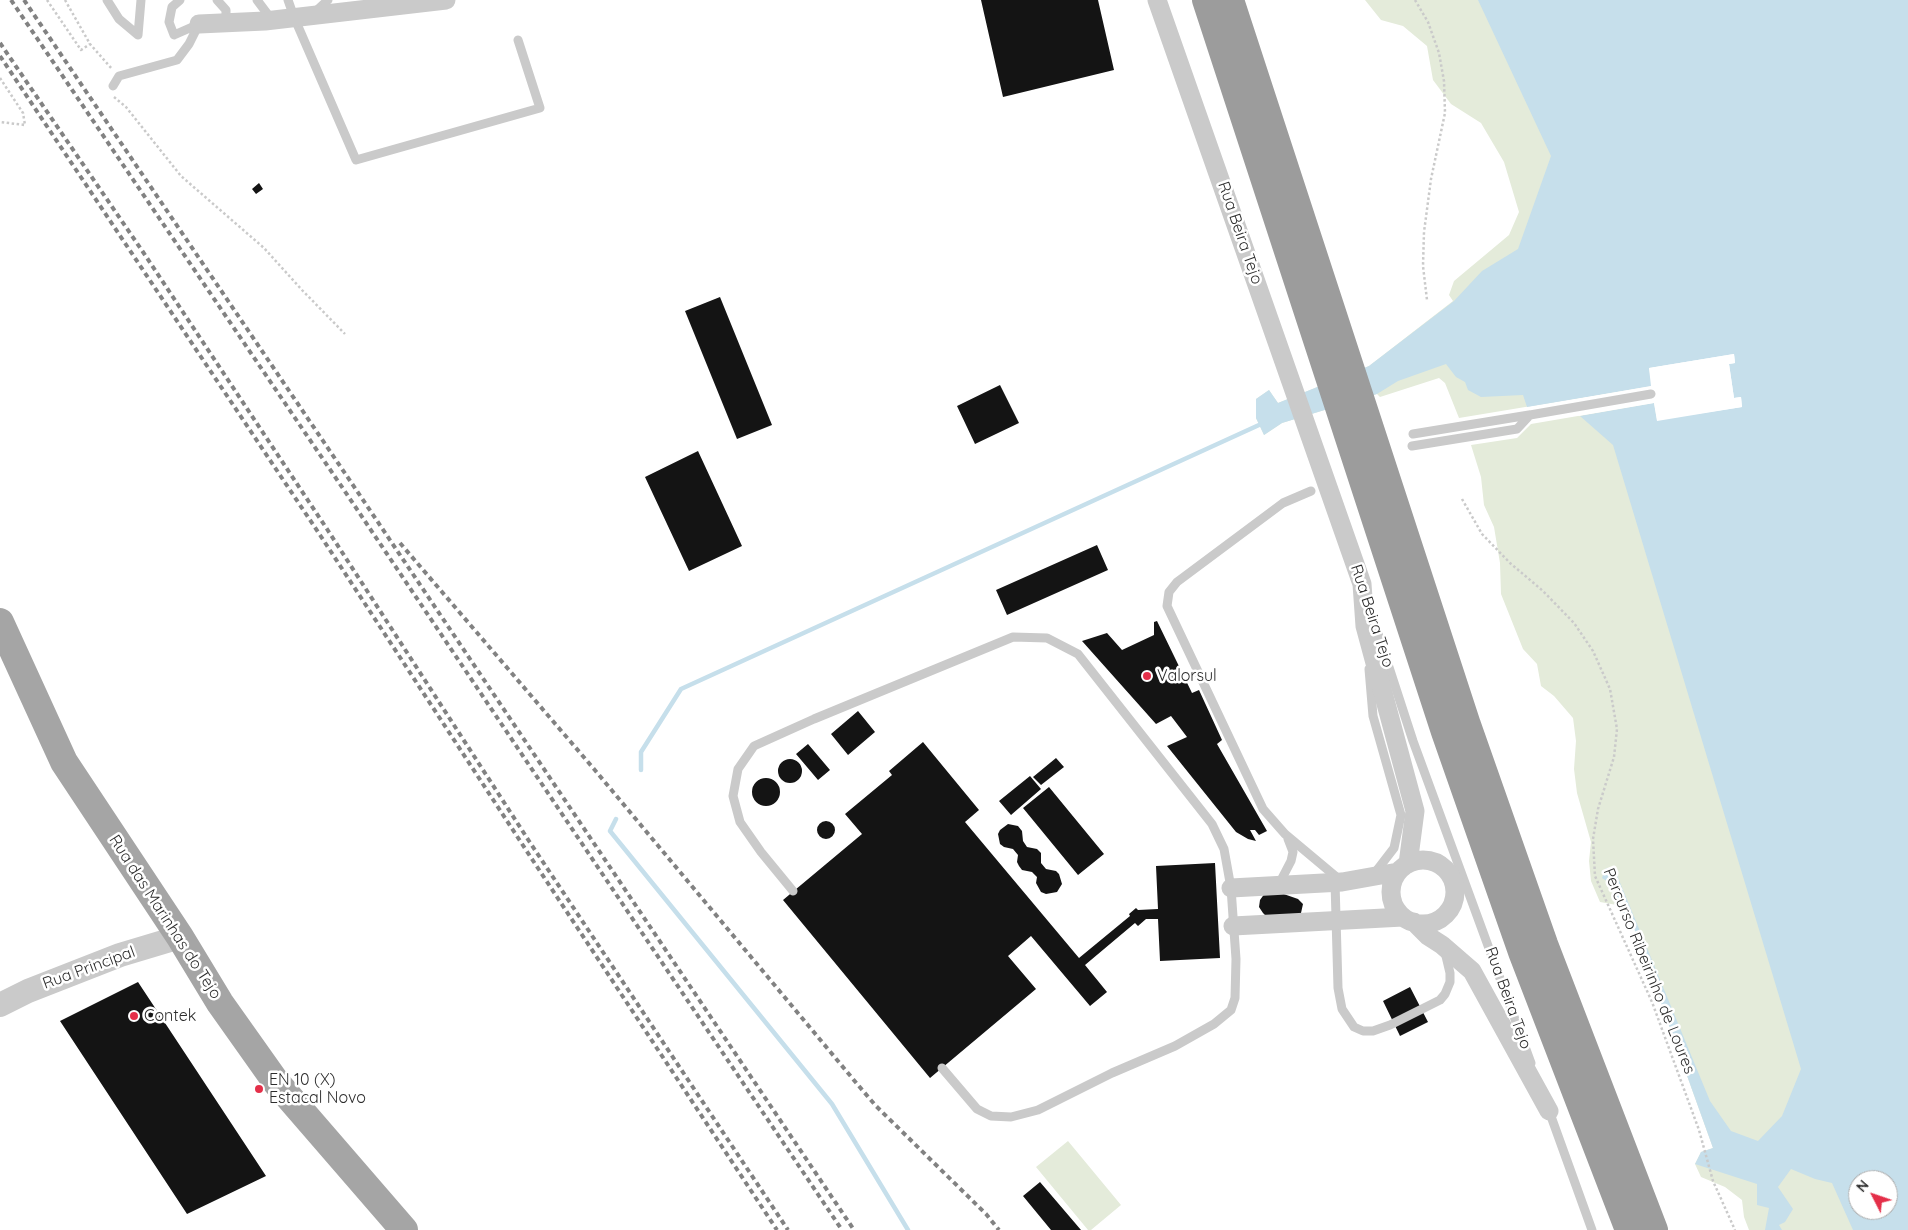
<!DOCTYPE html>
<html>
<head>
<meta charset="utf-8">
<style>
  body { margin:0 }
  #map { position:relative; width:1908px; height:1230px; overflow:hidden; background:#fff; font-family:Quicksand,sans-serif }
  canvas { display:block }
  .north { position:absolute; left:1848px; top:1170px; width:50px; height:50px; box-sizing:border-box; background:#fff; border:1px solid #ababab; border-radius:50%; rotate:311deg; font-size:14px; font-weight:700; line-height:20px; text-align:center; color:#2d2d2d }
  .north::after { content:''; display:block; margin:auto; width:18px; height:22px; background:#e42f49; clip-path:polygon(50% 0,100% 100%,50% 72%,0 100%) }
</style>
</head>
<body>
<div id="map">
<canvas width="1908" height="1230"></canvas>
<div class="north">N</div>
</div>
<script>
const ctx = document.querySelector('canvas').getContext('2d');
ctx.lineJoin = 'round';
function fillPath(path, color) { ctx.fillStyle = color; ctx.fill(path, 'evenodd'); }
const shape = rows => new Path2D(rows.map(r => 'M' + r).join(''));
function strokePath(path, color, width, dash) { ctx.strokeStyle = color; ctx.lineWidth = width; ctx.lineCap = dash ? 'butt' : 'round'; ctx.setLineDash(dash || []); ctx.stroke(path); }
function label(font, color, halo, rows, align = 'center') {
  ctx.font = font + ' Quicksand,sans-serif'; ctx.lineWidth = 5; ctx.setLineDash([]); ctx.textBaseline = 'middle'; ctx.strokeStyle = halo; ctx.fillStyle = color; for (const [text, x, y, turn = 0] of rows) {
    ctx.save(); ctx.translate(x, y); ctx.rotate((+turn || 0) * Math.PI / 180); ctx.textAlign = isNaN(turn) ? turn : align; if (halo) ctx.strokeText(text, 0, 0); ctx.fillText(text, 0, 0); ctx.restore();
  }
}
const green = shape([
  [1365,0,1577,0,1664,365,1649,368,1652,386,1459,418,1445,383,1439,378,1380,397,1377,394,1282,423,1264,435,1256,418,1256,399,1269,390,1278,403,1369,366,1453,301,1449,295,1454,281,1509,235,1519,212,1504,162,1481,123,1451,104,1433,80,1427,46,1403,26,1381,20],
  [1654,403,1657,421,1706,413,1908,1230,1749,1230,1744,1217,1742,1200,1725,1187,1701,1177,1695,1164,1701,1152,1713,1148,1634,928,1617,905,1600,902,1591,881,1589,861,1591,842,1577,793,1574,769,1576,741,1573,718,1554,696,1541,686,1537,664,1523,649,1501,594,1500,563,1494,527,1484,505,1481,477,1471,445,1517,438,1531,424],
  [1858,1180,1888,1180,1888,1210,1858,1210],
  [1068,1141,1121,1205,1091,1230,1088,1230,1036,1167]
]);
const water = shape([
  [1478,0,1908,0,1908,1230,1853,1230,1832,1183,1815,1179,1791,1169,1778,1187,1793,1209,1785,1222,1779,1225,1782,1230,1765,1230,1769,1208,1757,1205,1757,1184,1695,1164,1701,1152,1713,1148,1634,928,1617,905,1613,885,1602,878,1606,868,1614,868,1710,1101,1731,1131,1758,1141,1782,1116,1801,1069,1613,445,1580,416,1654,403,1657,420,1742,407,1741,397,1734,398,1729,364,1735,363,1734,354,1649,368,1652,386,1527,407,1523,395,1481,397,1468,390,1465,382,1456,377,1446,364,1398,381,1377,394,1282,423,1264,435,1256,418,1256,399,1269,390,1278,403,1369,366,1454,301,1482,271,1518,249,1551,156],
  [1858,1180,1888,1180,1888,1210,1858,1210]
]);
const pier = shape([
  [1734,354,1735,363,1729,364,1734,398,1741,397,1742,407,1657,421,1654,403,1578,416,1580,413,1654,401,1657,403,1659,418,1739,404,1739,400,1732,399,1726,364,1728,362,1732,361,1732,356,1652,370,1654,386,1652,389,1527,410,1525,408,1651,386,1649,368]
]);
const stream = shape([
  [641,770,641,752,681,689,1259,425],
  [616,819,610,831,832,1104,908,1230]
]);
const building = shape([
  [981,0,1098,0,1114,70,1003,97],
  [259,183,263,189,256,194,252,189],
  [720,297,772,425,737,439,685,311],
  [1000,385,1019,423,975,444,957,406],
  [698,451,742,546,689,571,645,477],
  [1097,545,1108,570,1007,615,996,590],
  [1157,621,1192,693,1199,690,1222,740,1217,744,1267,831,1259,835,1255,830,1250,830,1256,841,1248,839,1236,832,1167,746,1187,737,1171,716,1156,724,1082,641,1107,633,1122,650,1154,635,1154,622],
  [858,711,875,732,848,755,831,734],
  [923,742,979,810,965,822,1079,958,1130,916,1129,914,1136,908,1138,910,1158,909,1156,866,1215,863,1220,958,1160,961,1158,919,1146,919,1138,926,1135,923,1085,965,1107,992,1090,1006,1031,936,1008,956,1036,989,930,1078,783,900,862,834,845,814,892,775,889,771],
  [808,744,830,770,818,780,796,754],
  [1056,758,1064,767,1041,785,1033,777],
  '778 771a12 12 0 1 1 24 0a12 12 0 1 1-24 0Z',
  [1030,776,1041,789,1011,815,999,801],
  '752 792a14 14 0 1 1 28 0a14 14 0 1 1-28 0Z',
  [1049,787,1104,854,1078,875,1023,808],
  '817 830a9 9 0 1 1 18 0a9 9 0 1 1-18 0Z',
  [1008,824,1018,826,1022,831,1023,841,1027,847,1037,849,1041,853,1041,863,1046,869,1056,871,1059,874,1062,884,1057,892,1046,894,1041,892,1036,883,1037,877,1032,872,1022,870,1019,866,1017,862,1018,855,1013,849,1004,847,1000,844,998,834,1000,830],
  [1275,891,1298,899,1303,904,1301,913,1296,916,1266,916,1263,913,1259,907,1260,900,1265,893],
  [138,982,266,1176,187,1214,60,1021],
  [1410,987,1428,1022,1400,1036,1383,1001],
  [1040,1182,1081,1230,1051,1230,1023,1196]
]);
const path = shape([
  [47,0,81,50,90,44],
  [65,0,90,44,112,69],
  [1415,0,1428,22,1439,53,1444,81,1445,113,1431,179,1424,232,1423,266,1427,300],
  [0,78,23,113,25,125,0,122],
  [114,97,126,107,181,176,264,248,302,290,345,334],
  [1462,499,1482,534,1510,563,1543,591,1574,623,1593,651,1610,689,1617,729,1614,757,1598,809,1593,839,1595,876,1652,1002,1699,1130,1713,1181,1735,1230]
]);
const service = shape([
  [107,0,119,19,138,35],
  [180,0,172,7,169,22,174,35,199,24],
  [217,0,226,10,226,24],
  [257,0,272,20],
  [288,0,294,17,356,160,540,108,518,40],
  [315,12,328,0],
  [138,35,141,0],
  [113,86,119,76,177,60,189,44,199,24],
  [1413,434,1529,415],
  [1412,446,1517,429,1530,415,1651,394],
  [1311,491,1283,503,1177,582,1169,592,1167,606,1263,809,1285,834,1340,880],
  [1370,609,1413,741,1531,1063],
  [1369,669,1373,716,1401,815,1394,848,1374,874],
  [1335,882,1338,988,1342,1009,1354,1027,1363,1031,1373,1031,1390,1025,1440,1000,1445,994,1450,982,1450,973,1445,952],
  [1278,886,1291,861,1293,852,1288,839],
  [793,891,761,852,740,822,733,796,738,769,754,746,814,719,1013,637,1047,638,1078,654,1212,824,1224,849,1231,888,1236,959,1235,998,1231,1010,1214,1024,1175,1046,1112,1073,1038,1110,1011,1117,991,1116,977,1109,942,1068],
  [1548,1108,1592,1230]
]);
const minor = shape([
  [1157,0,1362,584,1365,626,1415,811,1408,864],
  [199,24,265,21,446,0],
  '1391 892a32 32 0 1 1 64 0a32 32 0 1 1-64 0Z',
  [1231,888,1342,882,1398,872],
  [1414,922,1428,936,1442,945,1472,971,1549,1111],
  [1233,926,1403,917]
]);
const tertiary = shape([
  [0,1005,28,991,120,955,180,937]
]);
const primary = shape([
  [0,622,64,762,180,937,220,1003,276,1082,404,1230]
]);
const trunk = shape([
  [1206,0,1445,732,1522,952,1629,1230],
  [1230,0,1467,725,1544,944,1654,1230]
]);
const rail = shape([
  [11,0,346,493,842,1230],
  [24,0,357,491,854,1230],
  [0,43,143,252,327,529,529,841,788,1230],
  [0,56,320,535,526,850,777,1230],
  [400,543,594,769,858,1085,876,1106,986,1214,999,1230]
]);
const markers = [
  [1147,676,5,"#e42f49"],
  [134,1016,5,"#e42f49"],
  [259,1089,5,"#e42f49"]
];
const streetNames = [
  ["Rua Beira Tejo",1240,233,71],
  ["Rua Beira Tejo",1372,616,72],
  ["Rua das Marinhas do Tejo",165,917,57],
  ["Rua Principal",89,968,-20],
  ["Percurso Ribeirinho de Loures",1649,971,68],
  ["Rua Beira Tejo",1508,998,70]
];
const poiNames = [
  ["Valorsul",1157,676],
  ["Contek",144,1016],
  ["EN 10 (X)",269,1080],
  ["Estacal Novo",269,1098]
];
fillPath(green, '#e4ebda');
fillPath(water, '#c6dfeb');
fillPath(pier, '#fff');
strokePath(stream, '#c6dfeb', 4.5);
fillPath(building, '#141414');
strokePath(path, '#cacaca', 2.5, [2.5, 2.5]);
strokePath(service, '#cacaca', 9);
strokePath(minor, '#cacaca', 19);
strokePath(tertiary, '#cacaca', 24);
strokePath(primary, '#a5a5a5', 28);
strokePath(trunk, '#9c9c9c', 28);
strokePath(rail, '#828282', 4, [5, 4]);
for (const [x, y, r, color] of markers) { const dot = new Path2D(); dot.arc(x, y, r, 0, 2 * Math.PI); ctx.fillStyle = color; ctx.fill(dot); strokePath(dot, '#fff', 2); }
label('16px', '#2d2d2d', '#fff', streetNames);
label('16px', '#2d2d2d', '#fff', poiNames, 'left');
</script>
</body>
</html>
